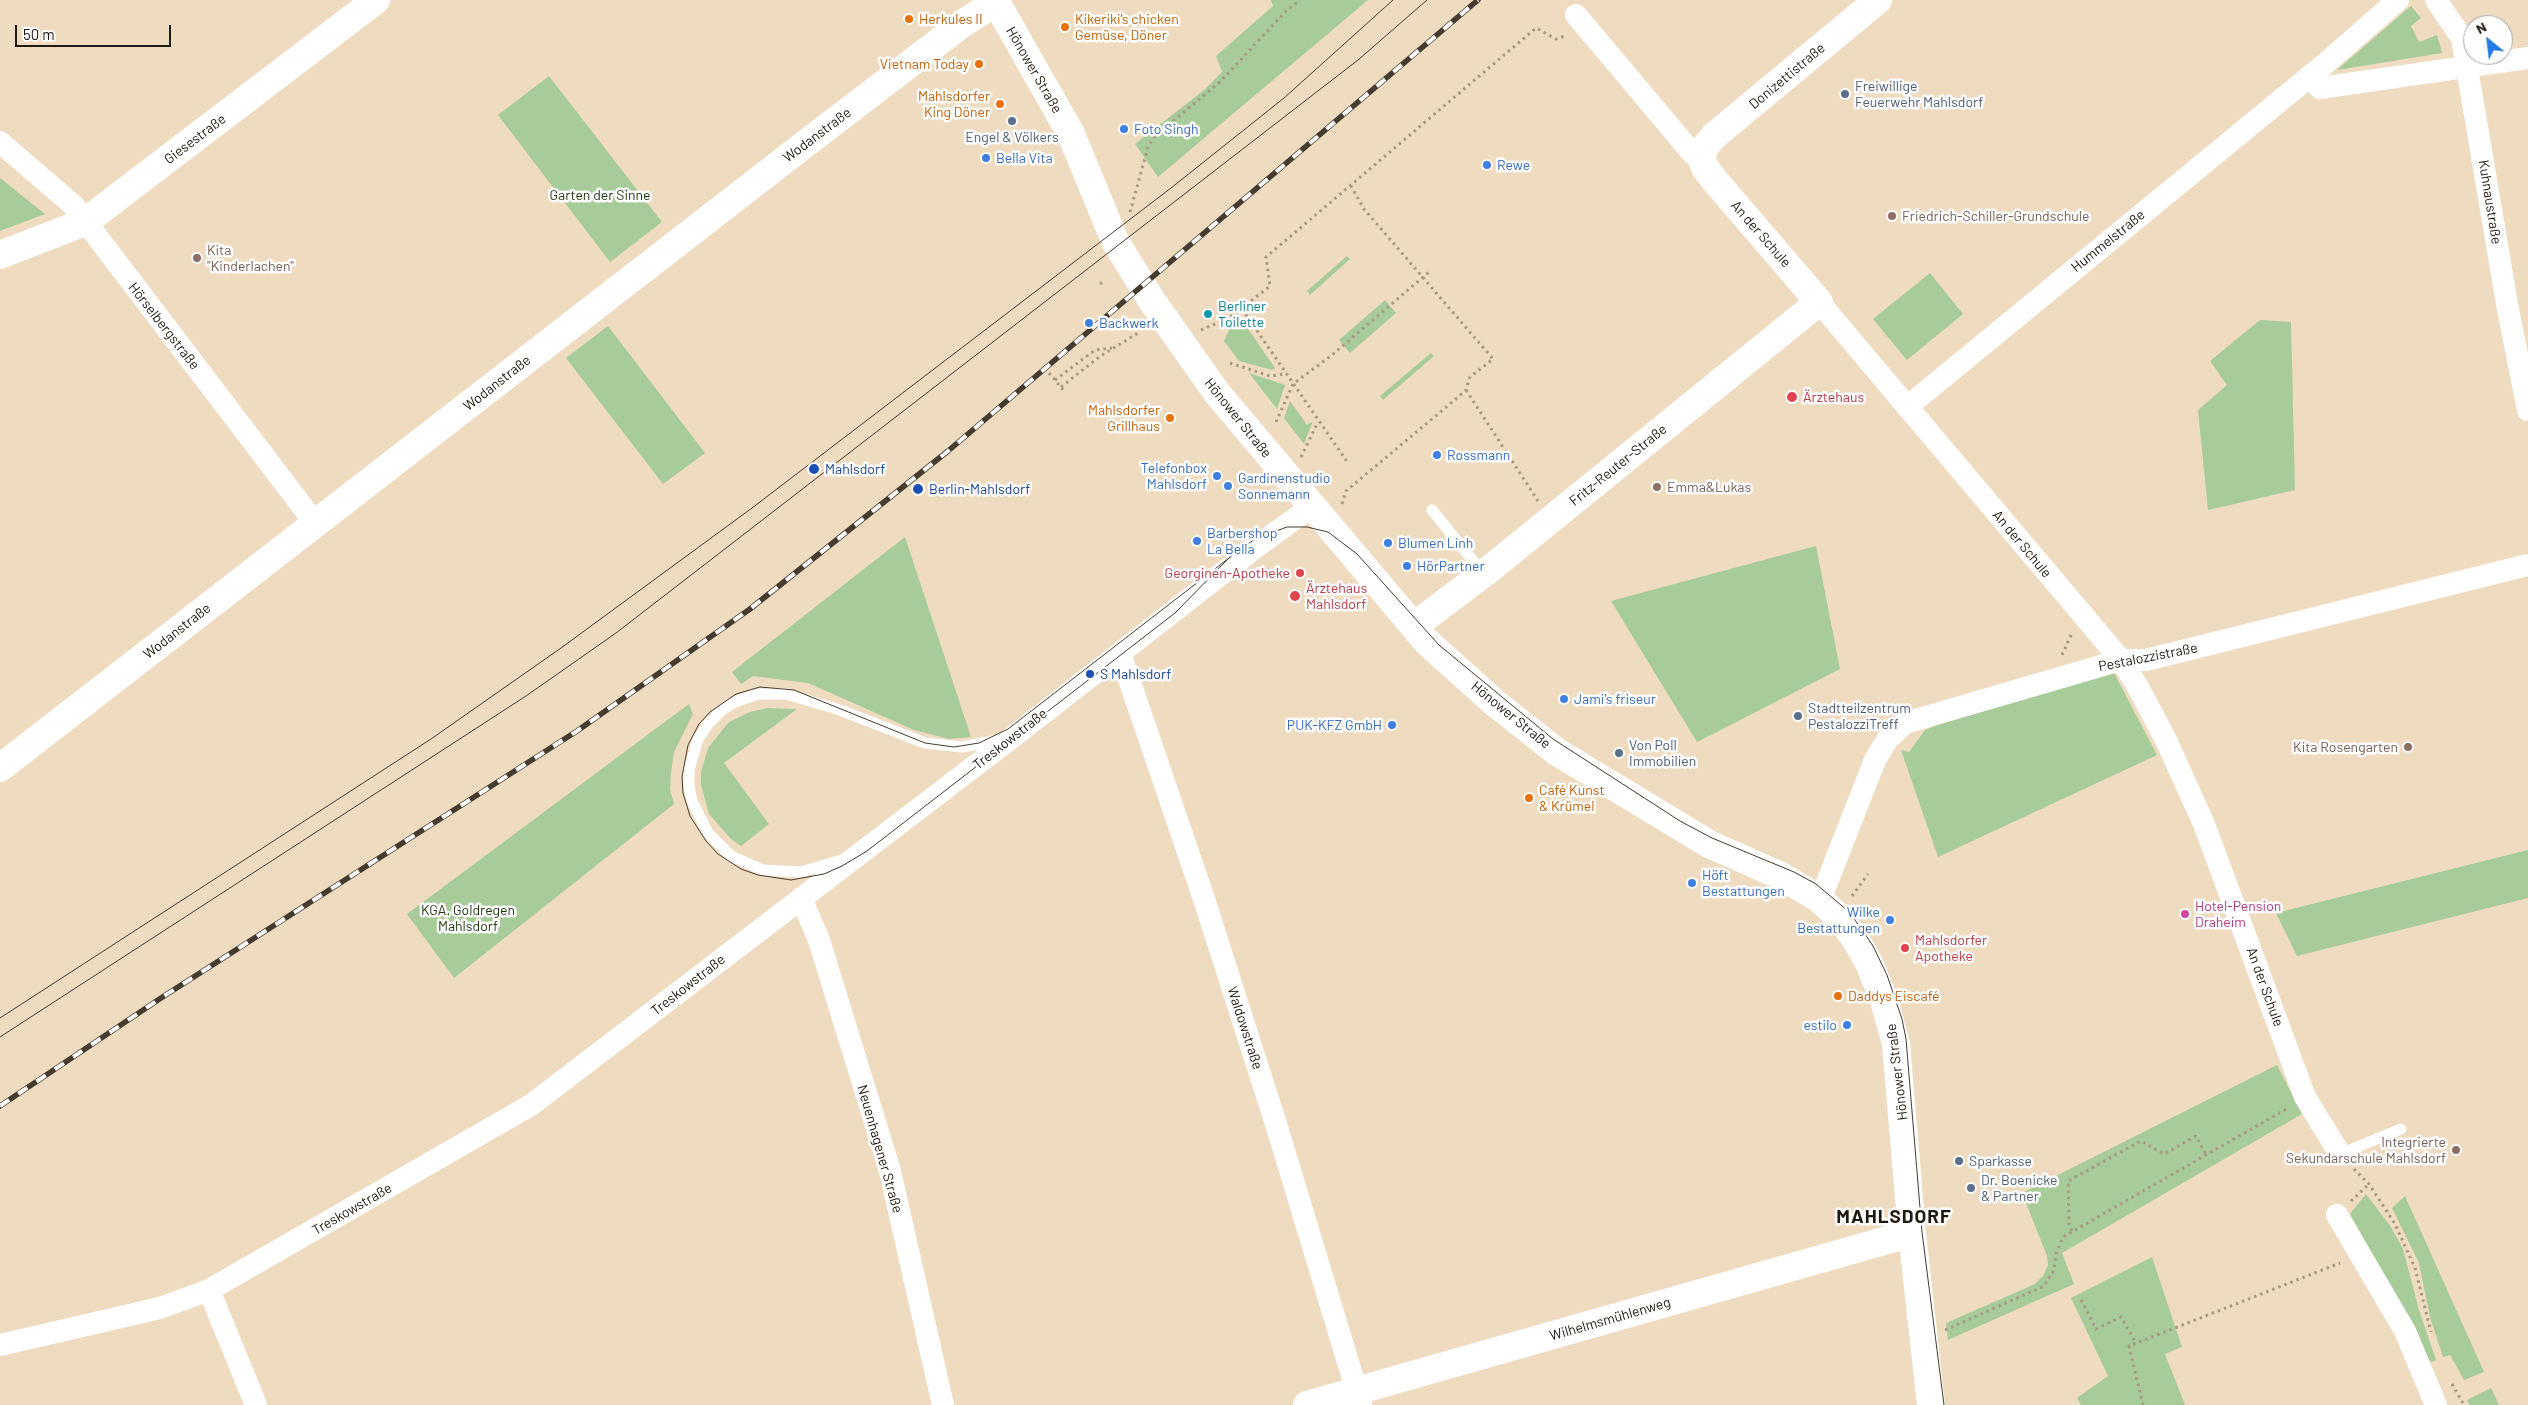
<!DOCTYPE html>
<html>
<head>
<meta charset="utf-8">
<style>
  body { margin:0 }
  #map { position:relative; width:2528px; height:1405px; overflow:hidden; background:#eedbc0; font-family:Barlow,sans-serif }
  canvas { display:block }
  .north { position:absolute; left:2463px; top:15px; width:50px; height:50px; box-sizing:border-box; background:#fff; border:1px solid #a6a39f; border-radius:50%; rotate:331deg; font-size:14px; font-weight:700; line-height:20px; text-align:center; color:#20190f }
  .north::after { content:''; display:block; margin:auto; width:18px; height:22px; background:#2179e3; clip-path:polygon(50% 0,100% 100%,50% 72%,0 100%) }
  .scale { position:absolute; left:15px; top:25px; width:156px; height:22px; box-sizing:border-box; border:2px solid #20190f; border-top:0; padding-left:6px; font-size:15px; line-height:18px; white-space:nowrap; color:#20190f; -webkit-text-stroke:4px #fff; paint-order:stroke }
</style>
</head>
<body>
<div id="map">
<canvas width="2528" height="1405"></canvas>
<div class="north">N</div>
<div class="scale">50 m</div>
</div>
<script>
const ctx = document.querySelector('canvas').getContext('2d');
ctx.lineJoin = 'round';
function fillPath(path, color) { ctx.fillStyle = color; ctx.fill(path, 'evenodd'); }
const shape = rows => new Path2D(rows.map(r => 'M' + r).join(''));
function strokePath(path, color, width, dash) { ctx.strokeStyle = color; ctx.lineWidth = width; ctx.lineCap = dash ? 'butt' : 'round'; ctx.setLineDash(dash || []); ctx.stroke(path); }
function label(font, color, halo, rows, align = 'center') {
  ctx.font = font + ' Barlow,sans-serif'; ctx.lineWidth = 5; ctx.setLineDash([]); ctx.textBaseline = 'middle'; ctx.strokeStyle = halo; ctx.fillStyle = color; for (const [text, x, y, turn = 0] of rows) {
    ctx.save(); ctx.translate(x, y); ctx.rotate((+turn || 0) * Math.PI / 180); ctx.textAlign = isNaN(turn) ? turn : align; if (halo) ctx.strokeText(text, 0, 0); ctx.fillText(text, 0, 0); ctx.restore();
  }
}
const green = shape([
  [1271,0,1368,0,1158,177,1135,144,1204,90,1222,72,1216,56,1273,6],
  [2411,6,2421,18,2411,26,2419,42,2437,35,2442,53,2337,70],
  [549,76,662,222,610,262,498,115],
  [0,178,45,214,0,231],
  [1347,256,1350,259,1310,295,1307,291],
  [1930,273,1963,314,1907,360,1873,319],
  [1385,300,1396,313,1350,353,1339,340],
  [1237,319,1242,320,1275,368,1272,370,1239,361,1224,341,1233,321],
  [2260,320,2291,322,2295,490,2208,510,2198,410,2227,385,2210,361],
  [608,326,705,453,663,484,566,358],
  [1431,353,1434,356,1383,400,1380,396],
  [1249,373,1285,385,1277,409,1266,395],
  [1290,401,1307,425,1313,421,1304,444,1284,418],
  [905,537,971,737,949,739,914,730,808,683,753,676,741,684,732,672],
  [1816,546,1840,669,1697,742,1611,601],
  [2112,669,2157,755,1938,857,1901,750,1909,752,1925,730,1945,722],
  [689,704,693,714,674,752,671,773,670,790,674,804,454,978,407,914],
  [768,708,797,709,724,763,769,824,741,846,731,839,709,814,701,785,701,772,708,748,729,722,750,712],
  [2528,850,2528,898,2297,956,2276,913],
  [2277,1065,2302,1114,2062,1253,2074,1284,1948,1340,1946,1323,2035,1284,2043,1276,2048,1265,2047,1256,2022,1193],
  [2366,1194,2391,1227,2403,1249,2419,1310,2436,1360,2429,1363,2419,1338,2350,1214],
  [2405,1196,2484,1372,2464,1380,2450,1355,2443,1357,2430,1317,2419,1263,2392,1208],
  [2152,1257,2182,1347,2165,1354,2185,1405,2081,1405,2077,1398,2108,1376,2071,1298],
  [2491,1388,2499,1405,2470,1405,2467,1400]
]);
const path = shape([
  [1130,212,1148,147,1155,136,1220,82,1286,11,1300,0],
  [1100,284,1104,281],
  [1242,309,1348,463],
  [1201,330,1229,318,1270,286,1266,257,1536,28,1556,39,1565,36],
  [1230,363,1270,376,1284,374],
  [1049,373,1064,391],
  [1055,380,1095,350,1112,348],
  [1061,387,1099,357,1138,333],
  [1466,390,1538,501],
  [1276,422,1293,384,1332,355,1429,272],
  [1301,457,1318,422],
  [1342,504,1346,491,1457,398,1466,390,1470,377,1493,359,1364,209,1351,186],
  [2062,655,2072,633],
  [1852,896,1868,874],
  [2354,1169,2369,1184,2395,1224,2415,1268,2431,1332],
  [2351,1201,2369,1184],
  [2072,1231,2069,1226,2068,1181,2141,1141,2164,1154,2196,1136,2206,1155],
  [2081,1300,2096,1329,2121,1317,2136,1343],
  [1945,1330,2044,1286,2054,1270,2056,1254,2063,1237,2288,1108],
  [2452,1384,2464,1405],
  [2143,1405,2129,1346,2340,1263]
]);
const lane = shape([
  [1432,510,1483,573],
  [838,861,801,872,763,870,731,856,708,833,692,801,689,787,689,770,698,739,709,723,722,710,735,702,758,694,786,694,840,710,925,743,962,747,1003,739],
  [2340,1154,2401,1129]
]);
const street = shape([
  [2436,0,2462,38,2507,304,2528,410],
  [1576,15,1693,154,1701,157],
  [2310,76,2320,88,2528,58],
  [0,142,73,205,315,523],
  [1819,302,2121,660,2138,687,2166,740,2204,824,2305,1097,2340,1154],
  [1907,407,2326,63,2398,0],
  [1120,653,1203,896,1276,1124,1361,1405],
  [801,898,819,940,890,1171,943,1405],
  [1818,898,1824,890,1875,760,1887,740,1905,723,2121,660,2146,660,2528,565],
  [2337,1215,2405,1331,2436,1405],
  [209,1290,256,1405],
  [0,1345,160,1308,209,1290,531,1105,1014,736,1256,547,1311,507]
]);
const secondary = shape([
  [995,0,1071,134,1115,241,1152,301,1217,393,1427,642,1495,703,1557,752,1709,844,1781,876,1818,898,1840,918,1856,940,1869,963,1884,1000,1896,1044,1912,1233,1931,1405],
  [0,255,85,222,376,0],
  [1414,626,1491,568,1819,302,1716,182,1705,168,1701,157,1705,147,1714,136,1878,0],
  [0,768,809,141,962,24,996,2],
  [1307,1405,1912,1233]
]);
const tram = shape([
  [1230,557,1175,613,867,851,842,866,824,874,791,880,758,875,741,869,718,854,706,841,690,816,683,793,682,777,688,745,699,724,710,712,736,694,760,687,794,690,925,743,954,747,979,743,1008,729,1242,548,1255,539,1287,527,1307,527,1328,532,1357,554,1439,645,1553,739,1680,821,1712,838,1794,872,1816,884,1848,911,1861,928,1873,946,1887,975,1902,1019,1906,1039,1922,1232,1944,1405],
  [0,1018,431,739,561,648,752,508,1171,188,1284,98,1393,0],
  [0,1037,526,696,616,633,1358,60,1427,0]
]);
const rail = shape([
  [0,1106,161,998,577,731,750,609,948,451,1478,0]
]);
const markers = [
  [909,19,5,"#e8710a"],
  [1065,27,5,"#e8710a"],
  [979,64,5,"#e8710a"],
  [1845,94,5,"#5c6f8a"],
  [1000,104,5,"#e8710a"],
  [1012,121,5,"#5c6f8a"],
  [1124,129,5,"#3f7fe0"],
  [986,158,5,"#3f7fe0"],
  [1487,165,5,"#3f7fe0"],
  [1892,216,5,"#8d6e63"],
  [197,258,5,"#8d6e63"],
  [1208,314,5,"#0f9aa8"],
  [1089,323,5,"#3f7fe0"],
  [1792,397,6,"#e0444e"],
  [1170,418,5,"#e8710a"],
  [1437,455,5,"#3f7fe0"],
  [814,469,6,"#1a4fb4"],
  [1217,476,5,"#3f7fe0"],
  [1228,486,5,"#3f7fe0"],
  [1657,487,5,"#8d6e63"],
  [918,489,6,"#1a4fb4"],
  [1197,541,5,"#3f7fe0"],
  [1388,543,5,"#3f7fe0"],
  [1407,566,5,"#3f7fe0"],
  [1300,573,5,"#e0444e"],
  [1295,596,6,"#e0444e"],
  [1090,674,5,"#1a4fb4"],
  [1564,699,5,"#3f7fe0"],
  [1798,716,5,"#5c6f8a"],
  [1392,725,5,"#3f7fe0"],
  [2408,747,5,"#8d6e63"],
  [1619,753,5,"#5c6f8a"],
  [1529,798,5,"#e8710a"],
  [1692,883,5,"#3f7fe0"],
  [2185,914,5,"#d1479c"],
  [1890,920,5,"#3f7fe0"],
  [1905,948,5,"#e0444e"],
  [1838,996,5,"#e8710a"],
  [1847,1025,5,"#3f7fe0"],
  [2456,1150,5,"#8d6e63"],
  [1959,1161,5,"#5c6f8a"],
  [1971,1188,5,"#5c6f8a"]
];
const foodNames = [
  ["Herkules II",919,19],
  ["Kikeriki’s chicken",1075,19],
  ["Gemüse, Döner",1075,35],
  ["Vietnam Today",969,64,"right"],
  ["Mahlsdorfer",990,96,"right"],
  ["King Döner",990,112,"right"],
  ["Mahlsdorfer",1160,410,"right"],
  ["Grillhaus",1160,426,"right"],
  ["Café Kunst",1539,790],
  ["& Krümel",1539,806],
  ["Daddys Eiscafé",1848,996]
];
const streetNames = [
  ["Hönower Straße",1034,70,60],
  ["Donizettistraße",1787,76,-40],
  ["Wodanstraße",817,135,-37],
  ["Giesestraße",195,139,-37],
  ["Kuhnaustraße",2490,202,81],
  ["An der Schule",1761,234,49],
  ["Hummelstraße",2108,241,-39],
  ["Hörselbergstraße",164,326,52],
  ["Wodanstraße",497,383,-38],
  ["Hönower Straße",1238,418,51],
  ["Fritz-Reuter-Straße",1618,465,-39],
  ["An der Schule",2022,544,50],
  ["Wodanstraße",177,631,-38],
  ["Pestalozzistraße",2148,657,-11],
  ["Hönower Straße",1511,715,39],
  ["Treskowstraße",1010,739,-38],
  ["Treskowstraße",688,985,-38],
  ["An der Schule",2265,987,70],
  ["Waldowstraße",1245,1028,72],
  ["Hönower Straße",1897,1072,-97],
  ["Neuenhagener Straße",880,1149,74],
  ["Treskowstraße",352,1209,-30],
  ["Wilhelmsmühlenweg",1610,1319,-16]
];
const serviceNames = [
  ["Freiwillige",1855,86],
  ["Feuerwehr Mahlsdorf",1855,102],
  ["Engel & Völkers",1012,137,"center"],
  ["Stadtteilzentrum",1808,708],
  ["PestalozziTreff",1808,724],
  ["Von Poll",1629,745],
  ["Immobilien",1629,761],
  ["Sparkasse",1969,1161],
  ["Dr. Boenicke",1981,1180],
  ["& Partner",1981,1196]
];
const shopNames = [
  ["Foto Singh",1134,129],
  ["Bella Vita",996,158],
  ["Rewe",1497,165],
  ["Backwerk",1099,323],
  ["Rossmann",1447,455],
  ["Telefonbox",1207,468,"right"],
  ["Mahlsdorf",1207,484,"right"],
  ["Gardinenstudio",1238,478],
  ["Sonnemann",1238,494],
  ["Barbershop",1207,533],
  ["La Bella",1207,549],
  ["Blumen Linh",1398,543],
  ["HörPartner",1417,566],
  ["Jami's friseur",1574,699],
  ["PUK-KFZ GmbH",1382,725,"right"],
  ["Höft",1702,875],
  ["Bestattungen",1702,891],
  ["Wilke",1880,912,"right"],
  ["Bestattungen",1880,928,"right"],
  ["estilo",1837,1025,"right"]
];
const parkNames = [
  ["Garten der Sinne",600,195],
  ["KGA. Goldregen",468,910],
  ["Mahlsdorf",468,926]
];
const educationNames = [
  ["Friedrich-Schiller-Grundschule",1902,216],
  ["Kita",207,250],
  ["\"Kinderlachen\"",207,266],
  ["Emma&Lukas",1667,487],
  ["Kita Rosengarten",2398,747,"right"],
  ["Integrierte",2446,1142,"right"],
  ["Sekundarschule Mahlsdorf",2446,1158,"right"]
];
const cultureNames = [
  ["Berliner",1218,306],
  ["Toilette",1218,322]
];
const healthNames = [
  ["Ärztehaus",1803,397],
  ["Georginen-Apotheke",1290,573,"right"],
  ["Ärztehaus",1306,588],
  ["Mahlsdorf",1306,604],
  ["Mahlsdorfer",1915,940],
  ["Apotheke",1915,956]
];
const transitNames = [
  ["Mahlsdorf",825,469],
  ["Berlin-Mahlsdorf",929,489],
  ["S Mahlsdorf",1100,674]
];
const hotelNames = [
  ["Hotel-Pension",2195,906],
  ["Draheim",2195,922]
];
const districtNames = [
  ["MAHLSDORF",1894,1217]
];
fillPath(green, '#a7cc99');
strokePath(path, '#a89984', 3, [2.5, 4]);
strokePath(lane, '#fff', 11);
strokePath(street, '#fff', 22);
strokePath(secondary, '#fff', 28);
strokePath(tram, '#453c2f', 1);
strokePath(rail, '#453c2f', 5.5);
strokePath(rail, '#fff', 4, [11]);
for (const [x, y, r, color] of markers) { const dot = new Path2D(); dot.arc(x, y, r, 0, 2 * Math.PI); ctx.fillStyle = color; ctx.fill(dot); strokePath(dot, '#fff', 2); }
label('14px', '#c56008', '#fff', foodNames, 'left');
label('14px', '#20190f', '#fff', streetNames);
label('14px', '#4e5e75', '#fff', serviceNames, 'left');
label('14px', '#366cbe', '#fff', shopNames, 'left');
label('14px', '#1b390c', '#fff', parkNames);
label('14px', '#785e54', '#fff', educationNames, 'left');
label('14px', '#0d838f', '#fff', cultureNames, 'left');
label('14px', '#be3a42', '#fff', healthNames, 'left');
label('14px', '#164399', '#fff', transitNames, 'left');
label('14px', '#b23c85', '#fff', hotelNames, 'left');
ctx.letterSpacing = '1px';
label('bold 19px', '#20190f', '#fff', districtNames);
ctx.letterSpacing = '0px';
</script>
</body>
</html>
